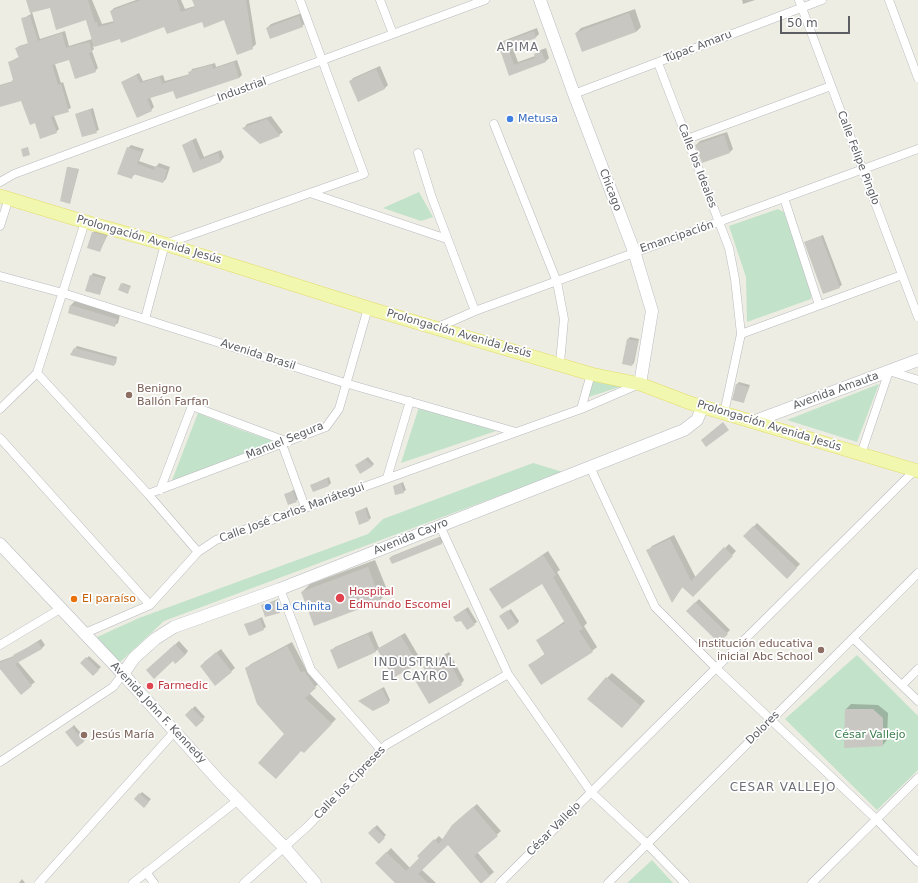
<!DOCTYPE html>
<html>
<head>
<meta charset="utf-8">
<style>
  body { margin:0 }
  #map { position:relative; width:918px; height:883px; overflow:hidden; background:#edede4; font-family:"DejaVu Sans",sans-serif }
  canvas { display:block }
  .scale { position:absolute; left:780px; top:16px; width:70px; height:18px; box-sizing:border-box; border:2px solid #5c5e63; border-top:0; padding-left:5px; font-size:12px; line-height:14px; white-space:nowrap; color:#5c5e63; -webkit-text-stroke:3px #fff; paint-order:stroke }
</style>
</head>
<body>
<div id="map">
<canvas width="918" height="883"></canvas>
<div class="scale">50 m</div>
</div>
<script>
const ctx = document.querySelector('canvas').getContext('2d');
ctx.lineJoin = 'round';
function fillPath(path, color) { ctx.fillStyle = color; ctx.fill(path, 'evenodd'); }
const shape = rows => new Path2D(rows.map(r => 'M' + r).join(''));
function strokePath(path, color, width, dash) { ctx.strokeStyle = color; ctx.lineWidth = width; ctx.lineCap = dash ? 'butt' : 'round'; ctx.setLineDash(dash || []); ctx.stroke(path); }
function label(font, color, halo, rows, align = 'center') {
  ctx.font = font + ' "DejaVu Sans",sans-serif'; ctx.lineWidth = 3.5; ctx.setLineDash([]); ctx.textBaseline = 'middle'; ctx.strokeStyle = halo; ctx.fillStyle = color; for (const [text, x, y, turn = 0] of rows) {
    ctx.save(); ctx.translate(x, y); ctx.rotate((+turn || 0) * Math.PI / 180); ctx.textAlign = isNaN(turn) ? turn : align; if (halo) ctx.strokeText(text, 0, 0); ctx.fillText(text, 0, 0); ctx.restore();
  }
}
const green = shape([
  [419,192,433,217,421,221,383,208],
  [778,209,784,212,812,291,811,299,747,322,746,277,729,226],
  [591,378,622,386,589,397],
  [879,384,857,442,787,420],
  [419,407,496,431,401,463],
  [198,413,238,429,276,442,171,483],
  [533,463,563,472,164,621,119,663,95,638,139,618,368,534,383,519],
  [857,655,918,716,918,770,877,810,785,719],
  [652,860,673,883,627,883]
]);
const shadow = shape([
  [27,0,92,0,102,24,114,21,111,11,114,8,136,0,181,0,185,9,195,6,193,0,249,0,256,44,252,48,224,19,165,25,93,46,94,49,92,51,98,68,95,71,70,59,55,64,61,83,63,82,71,108,54,116,59,129,56,132,35,122,22,99,0,104,0,85,13,81,14,79,9,62,19,57,17,48,19,46,29,43,22,19,31,14],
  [50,6,86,19,92,39,69,46,65,31,40,39,32,12],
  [742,0,755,0,743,4],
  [635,9,641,27,636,32,576,33,581,28],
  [302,13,306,23,302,26,267,28,271,24],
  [537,28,539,34,536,37,512,46,518,62,535,56,538,51,546,48,549,58,545,62,510,74,499,44,503,41],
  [237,60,242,75,239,78,174,90,150,97,154,107,151,110,122,82,139,73,143,81,163,75,165,81,190,74,192,69,204,66,215,63,216,67],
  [380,66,388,85,384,89,350,82,353,78],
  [93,108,99,130,83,136,76,114],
  [271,116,283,132,279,135,244,128,247,124],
  [727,132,733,149,730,152,696,145,700,141],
  [196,138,204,157,221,150,224,157,221,161,194,172,183,145],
  [131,145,144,149,139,161,156,167,159,163,170,167,166,179,163,182,135,174,132,177,128,148],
  [68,167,79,169,70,203],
  [96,230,108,234,100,251,93,233],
  [823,235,842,285,839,287,805,242],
  [93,273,106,277,100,294,91,276],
  [123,283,131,286,128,292,122,284],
  [75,301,120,315,118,323,114,326,69,313,71,305],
  [630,337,639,339,634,363,632,365,628,339],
  [77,346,117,357,116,363,114,365,75,348],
  [739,382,750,385,744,401,737,384],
  [368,457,374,464,372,466,359,463],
  [329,477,331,483,329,485,311,485],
  [403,482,406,490,403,492,394,486],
  [295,489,299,499,289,504,285,495],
  [367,507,371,518,369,520,356,512],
  [757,523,800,564,787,577,745,536],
  [674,535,696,578,729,544,736,551,693,596,683,586,673,601,648,551,652,546],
  [442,536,444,541,442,543,392,563,390,558,392,556],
  [548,551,560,570,557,572,587,623,584,626,597,647,592,651,529,665,545,654,537,640,565,621,542,583,491,590],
  [375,560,388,592,380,600,302,592,310,584],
  [278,599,281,610,279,612,263,605],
  [699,599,730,630,719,641,687,611],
  [468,607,477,622,468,628,462,619,454,617],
  [511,609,519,621,517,624,503,614],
  [262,617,266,627,263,629,246,625],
  [372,631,379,648,405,633,421,660,417,664,378,649,376,651,331,651,335,647],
  [41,639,45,645,41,649,18,662,35,682,21,693,0,668,0,661,14,656],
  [179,641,188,651,185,655,176,663,173,660,151,667],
  [292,642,306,669,309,666,320,682,309,693,336,719,304,752,285,734,246,669,251,664],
  [221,649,235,668,216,684,204,662],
  [449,652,464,680,461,684,417,682,429,674,425,667,428,664],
  [89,656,101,667,93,675,82,663],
  [612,673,645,701,627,722,607,678],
  [384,687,390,700,388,703,360,700],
  [851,704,878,705,888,713,887,740,882,746,846,709],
  [195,706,205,717,196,725,186,715],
  [74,725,86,739,78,746,69,730],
  [142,792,151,799,144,807,135,799],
  [477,804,501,831,477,852,494,872,481,883,448,843,421,869,436,883,396,883,376,863,391,848,410,868,421,858,419,856,439,836,443,840,457,821],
  [377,825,386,835,379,842,369,833],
  [22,879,25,883,19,883]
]);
const building = shape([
  [26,0,88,0,95,23,97,22,98,27,114,23,110,11,141,0,177,0,181,12,195,7,192,0,246,0,253,49,237,55,224,20,204,28,202,22,167,34,164,27,121,43,120,39,94,47,86,20,56,30,50,8,30,13],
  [629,13,636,32,582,52,575,33],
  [30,16,38,41,62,33,66,48,89,42,92,52,89,53,96,72,75,79,69,60,52,65,58,85,61,84,69,112,51,117,57,133,40,139,35,123,30,125,21,101,0,107,0,86,12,82,12,80,13,80,8,62,19,58,15,48,28,44,21,18],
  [299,16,303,27,270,39,266,28],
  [534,31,536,38,508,49,514,65,535,58,534,54,541,51,546,62,509,76,498,44],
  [234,62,239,78,176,99,173,91,147,99,152,111,137,118,121,82,136,75,140,83,160,77,162,84,189,75,188,72,200,68,212,65,213,69],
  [376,69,385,89,358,102,349,81],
  [90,109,97,133,82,137,75,114],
  [267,119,280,136,260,144,242,128],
  [724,135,730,153,702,163,695,145],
  [192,140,200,160,218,153,221,162,193,173,182,145],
  [28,147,30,155,23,157,21,149],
  [127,147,141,152,137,164,154,170,155,166,167,170,163,183,133,174,132,179,117,174],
  [67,167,78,169,70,204,60,201],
  [92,232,106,236,100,252,87,248],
  [821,236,840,288,823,294,804,242],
  [90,275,104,279,100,295,85,291],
  [121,283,130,287,128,294,118,290],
  [70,305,117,319,115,327,68,313],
  [627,339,638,341,632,366,622,364],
  [74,348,116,359,114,366,70,355],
  [736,384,748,387,744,403,732,400],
  [723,422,729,430,706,447,701,440],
  [365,459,373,466,360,474,355,465],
  [327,479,329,486,313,492,310,485],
  [401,483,404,493,395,495,393,486],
  [293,491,297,502,288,505,284,494],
  [365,508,369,521,359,525,355,512],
  [753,526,797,568,787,579,743,536],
  [439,537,442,544,392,564,389,558],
  [670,539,691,581,724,547,733,556,693,597,682,587,672,603,646,550],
  [543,555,556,575,553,577,583,629,579,631,593,652,541,685,528,665,545,655,536,640,565,623,542,584,502,609,489,589],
  [368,567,381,601,314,626,301,592],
  [276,601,280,613,265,617,261,605],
  [695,602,728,634,719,643,686,611],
  [465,609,475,625,467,630,461,621,456,622,453,617],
  [508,610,517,624,508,630,499,616],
  [260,619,264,630,249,636,244,624],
  [368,634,376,652,338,669,330,650],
  [401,636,418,664,393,678,377,649],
  [38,642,42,649,15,664,32,686,21,695,0,669,0,662,14,657,13,655],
  [175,644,185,655,175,664,173,661,154,679,146,670],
  [287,646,301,673,304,671,316,688,305,698,332,724,304,753,301,751,276,779,258,763,284,734,257,704,245,668],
  [216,652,232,672,215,686,200,666],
  [445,655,462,685,429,704,416,682,428,675,423,667],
  [86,657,99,670,93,676,80,663],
  [606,677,641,706,622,728,587,699],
  [382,689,389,703,373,711,358,701],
  [192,708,204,720,196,727,185,715],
  [845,709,873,709,883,718,883,746,844,748],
  [72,727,84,742,77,747,65,732],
  [139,793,149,802,144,808,134,799],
  [473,807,498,836,474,856,490,876,482,883,480,883,448,845,418,874,428,883,395,883,375,863,386,852,406,871,419,858,417,856,434,839,439,844,452,825],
  [374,827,385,838,379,844,368,833]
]);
const street = shape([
  [380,0,393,34],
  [799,0,918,317],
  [889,0,918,78],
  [658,63,729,248,735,279,741,334,724,413],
  [574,94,822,0],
  [494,124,557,282,564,319,560,363],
  [687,139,831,86],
  [418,153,432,198,475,311],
  [0,182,14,174,485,0],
  [310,193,447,239],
  [784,198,819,305],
  [0,226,9,198],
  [0,276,63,293,345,383,516,432],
  [145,319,165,244,364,174,300,0],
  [436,328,475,311,918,149],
  [741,334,902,275],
  [37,373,148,494,198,552],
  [0,409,37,373,85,222],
  [581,409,591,374],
  [0,438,150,605],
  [282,444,305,507],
  [861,454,889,371,918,380],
  [590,467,655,607,716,668,876,819,918,862],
  [387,478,410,401],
  [160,490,192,406,288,442],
  [148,494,326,427,339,409,368,308],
  [440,526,508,674,591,792,647,844,685,883],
  [280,589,311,670,381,750],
  [83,634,150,605,198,552,216,540,581,409,637,385],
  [853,638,918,701],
  [0,645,60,609],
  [902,685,918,669],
  [0,762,113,687,123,674],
  [146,872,154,883],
  [39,883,175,731],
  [133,883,238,800],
  [244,883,307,827,386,745,508,674],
  [500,883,915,470],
  [608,883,918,573],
  [812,883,918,778]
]);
const secondary = shape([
  [540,0,574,94,634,251,652,311,640,384],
  [755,421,918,360],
  [0,544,123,674,220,782,285,848,315,883],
  [123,674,134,658,155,639,174,627,280,589,684,430,697,420,703,406]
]);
const primary = shape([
  [0,196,79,220,165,244,368,308,591,374,640,384,690,403,918,471]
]);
const markers = [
  [510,119,4,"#3f7fe0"],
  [129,395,4,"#8d6e63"],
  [340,598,5,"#e0444e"],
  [74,599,4,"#e8710a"],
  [268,607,4,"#3f7fe0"],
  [821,650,4,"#8d6e63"],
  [150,686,4,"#e0444e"],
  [84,735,4,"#8d6e63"]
];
const streetNames = [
  ["Túpac Amaru",698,47,-21],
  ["Industrial",242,90,-20],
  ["Calle Felipe Pinglo",858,158,69],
  ["Calle los Ideales",697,166,69],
  ["Chicago",610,190,69],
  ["Emancipación",677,237,-19],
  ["Prolongación Avenida Jesús",149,240,16],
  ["Prolongación Avenida Jesús",459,334,16],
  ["Avenida Brasil",258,355,18],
  ["Avenida Amauta",836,391,-20],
  ["Prolongación Avenida Jesús",769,426,17],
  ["Manuel Segura",285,441,-22],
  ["Calle José Carlos Mariátegui",292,513,-20],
  ["Avenida Cayro",411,537,-22],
  ["Avenida John F. Kennedy",158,713,47],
  ["Dolores",763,728,-45],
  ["Calle los Cipreses",350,783,-46],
  ["César Vallejo",554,829,-45]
];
const shopNames = [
  ["Metusa",518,119],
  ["La Chinita",276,607]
];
const educationNames = [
  ["Benigno",137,389],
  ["Ballón Farfan",137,402],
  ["Institución educativa",813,644,"right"],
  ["inicial Abc School",813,657,"right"],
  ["Jesús María",92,735]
];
const healthNames = [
  ["Hospital",349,592],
  ["Edmundo Escomel",349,605],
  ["Farmedic",158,686]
];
const foodNames = [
  ["El paraíso",82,599]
];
const parkNames = [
  ["César Vallejo",870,735]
];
const neighbourhoodNames = [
  ["APIMA",518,48],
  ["INDUSTRIAL",415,663],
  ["EL CAYRO",415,677],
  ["CESAR VALLEJO",783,788]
];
fillPath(green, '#c3e2ca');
fillPath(shadow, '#0003');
fillPath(building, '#c9c7c1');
strokePath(street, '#b9babf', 9);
strokePath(secondary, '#b9bbc1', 13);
strokePath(primary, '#e3dc67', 14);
strokePath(street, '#fff', 8);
strokePath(secondary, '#fff', 12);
strokePath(primary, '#f2f7af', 13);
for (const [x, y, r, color] of markers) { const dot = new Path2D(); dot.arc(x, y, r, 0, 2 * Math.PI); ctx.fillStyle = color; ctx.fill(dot); strokePath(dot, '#fff', 1.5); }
label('11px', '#5c5e63', '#fff', streetNames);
label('11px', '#366cbe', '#fff', shopNames, 'left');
label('11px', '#785e54', '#fff', educationNames, 'left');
label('11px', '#be3a42', '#fff', healthNames, 'left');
label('11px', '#c56008', '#fff', foodNames, 'left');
label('11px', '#3e804f', '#fff', parkNames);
ctx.letterSpacing = '1px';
label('12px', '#6d6f75', '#fff', neighbourhoodNames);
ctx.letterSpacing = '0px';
</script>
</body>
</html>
